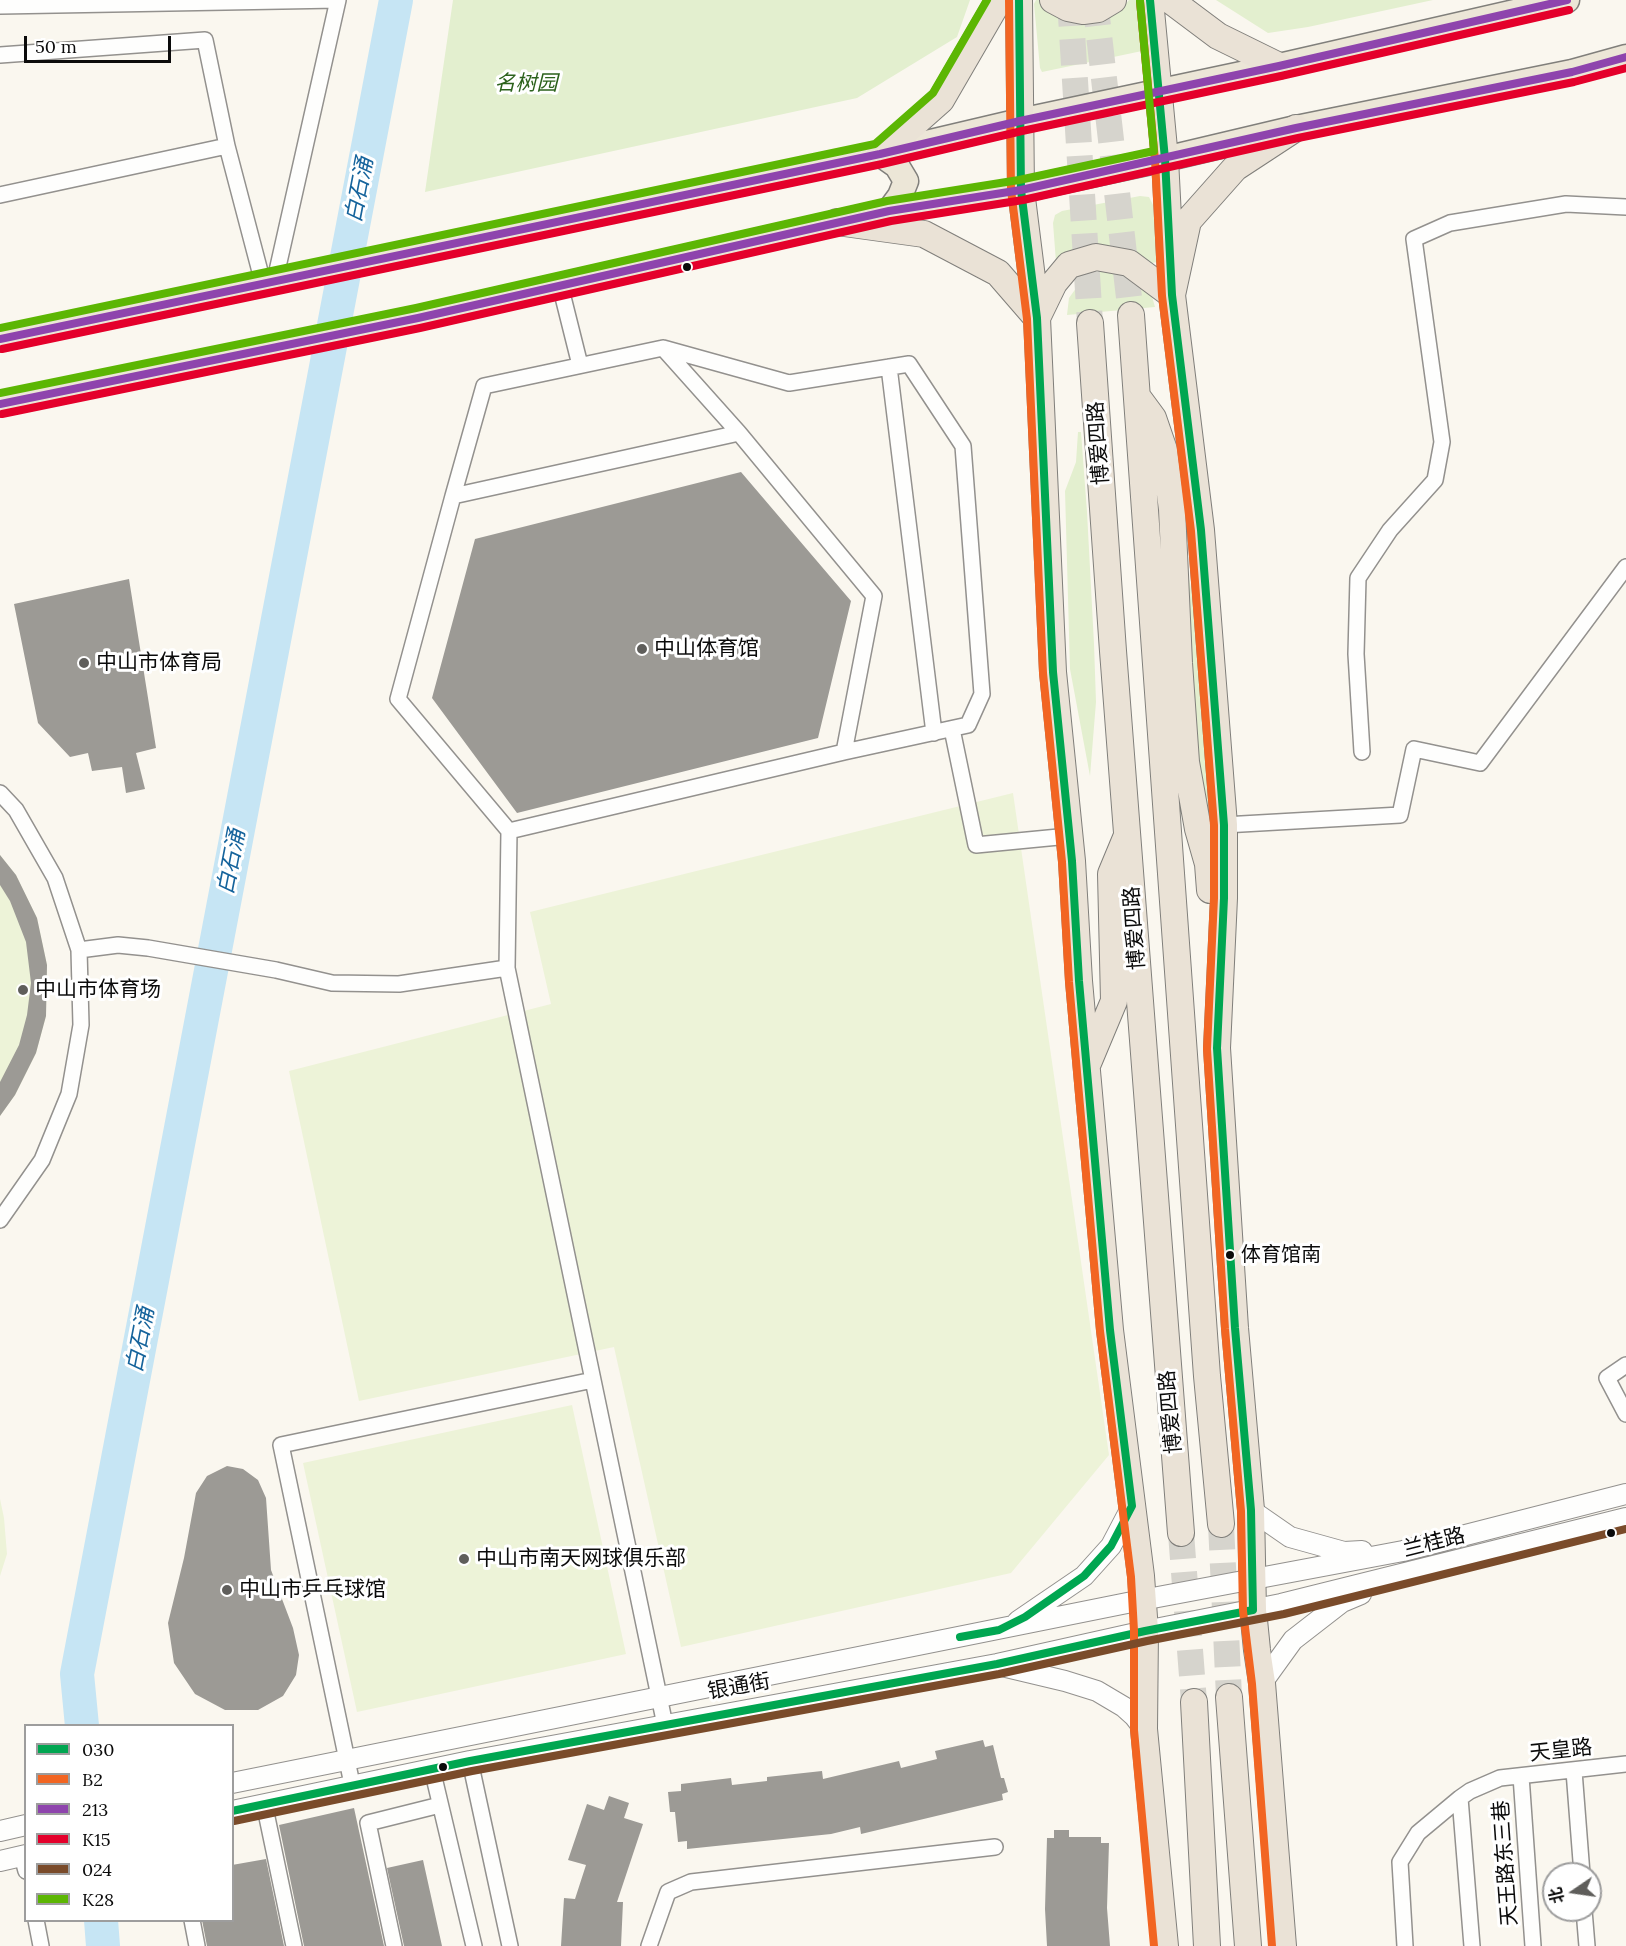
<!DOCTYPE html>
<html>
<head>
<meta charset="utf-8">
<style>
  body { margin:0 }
  #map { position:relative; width:1626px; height:1946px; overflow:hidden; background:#faf7ef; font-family:Lora,"Noto Sans SC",serif }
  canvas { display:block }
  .legend { position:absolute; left:24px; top:1724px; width:210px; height:198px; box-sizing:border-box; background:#fff; border:2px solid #9d9d9d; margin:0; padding:8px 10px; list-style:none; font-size:18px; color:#0b0b0b }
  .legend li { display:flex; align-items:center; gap:12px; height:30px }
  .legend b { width:30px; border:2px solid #9d9d9d }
  .north { position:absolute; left:1542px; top:1862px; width:60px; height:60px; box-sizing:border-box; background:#fff; border:2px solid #9d9d9d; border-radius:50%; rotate:257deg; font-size:16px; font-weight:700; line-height:24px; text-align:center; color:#0b0b0b }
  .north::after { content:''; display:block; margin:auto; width:21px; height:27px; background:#5f5e5b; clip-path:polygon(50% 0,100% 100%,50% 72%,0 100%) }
  .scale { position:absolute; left:24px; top:36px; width:147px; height:27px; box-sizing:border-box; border:3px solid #0b0b0b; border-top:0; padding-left:8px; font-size:18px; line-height:21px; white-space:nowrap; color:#0b0b0b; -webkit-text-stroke:4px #fff; paint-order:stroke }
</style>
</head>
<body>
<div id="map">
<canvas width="1626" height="1946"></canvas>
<ul class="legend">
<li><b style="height:8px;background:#00a651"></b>030</li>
<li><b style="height:8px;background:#f26522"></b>B2</li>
<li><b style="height:8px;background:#8e44ad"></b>213</li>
<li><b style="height:8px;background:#e4002b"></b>K15</li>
<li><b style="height:8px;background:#7a4b2a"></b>024</li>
<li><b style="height:8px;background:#5cb603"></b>K28</li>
</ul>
<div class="north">北</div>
<div class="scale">50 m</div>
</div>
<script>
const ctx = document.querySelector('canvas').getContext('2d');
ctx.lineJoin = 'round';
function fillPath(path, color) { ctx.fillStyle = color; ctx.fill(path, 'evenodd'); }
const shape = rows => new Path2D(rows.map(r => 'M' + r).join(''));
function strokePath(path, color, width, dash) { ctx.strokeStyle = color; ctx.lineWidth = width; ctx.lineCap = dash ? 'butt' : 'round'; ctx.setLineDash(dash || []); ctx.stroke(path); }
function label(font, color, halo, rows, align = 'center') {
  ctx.font = font + ' Lora,"Noto Sans SC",serif'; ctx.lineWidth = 6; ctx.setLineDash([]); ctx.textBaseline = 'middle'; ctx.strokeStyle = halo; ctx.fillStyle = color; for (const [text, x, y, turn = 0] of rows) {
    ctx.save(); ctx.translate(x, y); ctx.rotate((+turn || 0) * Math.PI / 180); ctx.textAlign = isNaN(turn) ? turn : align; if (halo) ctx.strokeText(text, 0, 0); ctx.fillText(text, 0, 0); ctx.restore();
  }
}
const green = shape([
  [453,0,970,0,957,37,857,98,425,192],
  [1036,0,1040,0,1048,10,1124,6,1129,0,1140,0,1142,51,1042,72,1040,68,1034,4],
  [1216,0,1433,0,1308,27,1268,33],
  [1140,196,1149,197,1153,205,1158,262,1152,263,1140,255,1120,250,1057,275,1053,223,1055,215,1062,211],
  [1118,269,1151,293,1155,307,1067,315,1069,298,1079,284,1100,271],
  [1078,432,1081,432,1087,512,1094,644,1096,702,1090,776,1070,669,1065,491,1076,462],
  [1179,525,1197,621,1217,875,1197,791]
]);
const pitch = shape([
  [1013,793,1109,1455,1011,1573,681,1647,614,1347,359,1401,289,1071,551,1004,530,912],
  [0,855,16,875,37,918,47,965,46,1016,36,1053,15,1095,0,1116],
  [572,1405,626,1654,357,1712,303,1463],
  [0,1499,4,1518,7,1554,0,1576]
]);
const river = shape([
  [82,1726,77,1674,396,0],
  [101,1920,103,1946]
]);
const building = shape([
  [741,472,851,601,818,738,517,813,432,698,475,539],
  [129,579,156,748,136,753,145,789,126,793,122,767,92,771,88,753,70,757,38,723,14,604],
  [0,855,16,875,37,918,47,965,46,1016,36,1053,15,1095,0,1116,0,1082,19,1045,27,1015,31,983,26,942,10,901,0,885],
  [227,1466,243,1469,258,1480,266,1498,271,1570,293,1628,299,1655,296,1675,283,1696,258,1710,225,1710,195,1694,174,1663,168,1623,184,1558,196,1493,207,1476],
  [983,1740,985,1747,993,1745,1001,1778,1004,1778,1008,1792,1002,1794,1003,1800,861,1834,860,1827,831,1834,687,1849,687,1841,678,1842,675,1812,670,1812,668,1792,681,1791,681,1784,731,1778,732,1785,767,1781,767,1777,822,1771,823,1779,899,1761,901,1768,937,1759,935,1751],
  [609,1796,629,1803,624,1818,643,1824,617,1902,623,1902,621,1946,561,1946,564,1898,575,1899,586,1865,568,1860,587,1804,604,1810],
  [354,1808,384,1946,304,1946,279,1825],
  [1054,1830,1069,1830,1069,1837,1101,1837,1101,1843,1109,1843,1107,1908,1110,1946,1047,1946,1045,1909,1047,1838,1054,1838],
  [266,1859,284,1946,207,1946,202,1920,232,1920,232,1865],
  [423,1860,442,1946,404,1946,387,1868]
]);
const trunkTunnel = shape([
  [1070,0,1090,323],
  [1095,0,1131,315],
  [1221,1524,1229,1697],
  [1181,1533,1194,1702]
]);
const minor = shape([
  [0,6,338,0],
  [0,55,205,40,227,146],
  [0,195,227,146,263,283],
  [275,280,338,0],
  [560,285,580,365],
  [663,348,739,433],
  [889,367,934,733],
  [453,496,484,386,663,348,789,383,909,364,963,446,982,694,968,725,844,752],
  [952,729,976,845,1069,836],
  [1362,752,1356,654,1358,578,1390,530,1435,480,1442,442,1414,239,1450,223,1566,204,1626,207],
  [0,793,16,810,55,878,79,950,81,1025,69,1094,42,1160,0,1220],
  [1224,825,1400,815,1414,749,1480,763,1626,567],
  [79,950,118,945,148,948,276,970,332,983,399,984,507,968,665,1725],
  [507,968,509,831,398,699,453,496,739,433,874,596,844,752,509,831],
  [1626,1365,1607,1378,1626,1414],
  [470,1761,510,1946],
  [432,1769,474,1946],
  [1574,1771,1582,1874],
  [1521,1776,1533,1946],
  [352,1784,281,1445,593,1380],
  [1460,1798,1472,1946],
  [264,1803,294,1946],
  [22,1856,26,1871],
  [1584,1910,1587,1946],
  [36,1920,41,1946],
  [192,1920,197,1946],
  [394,1946,368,1823,440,1805],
  [649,1946,668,1892,691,1882,995,1847],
  [1405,1946,1400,1862,1418,1833,1460,1798,1470,1791,1500,1778,1626,1764]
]);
const tertiary = shape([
  [1251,1510,1290,1537,1344,1552,1362,1551],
  [1018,1621,1084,1576,1111,1546,1132,1506],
  [1002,1666,1065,1681,1097,1691,1124,1707,1134,1716,1144,1729],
  [1262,1683,1293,1640,1342,1602,1361,1594],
  [232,1783,1142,1600,1403,1551,1626,1494],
  [232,1811,470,1761,997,1664,1145,1631,1281,1604,1626,1518],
  [0,1831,26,1825],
  [0,1861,26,1855]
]);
const primary = shape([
  [880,154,897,166,906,181,900,196,889,211],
  [0,339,880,154,1020,121,1279,66,1567,0],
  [0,404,418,318,889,211,1021,190,1165,159,1296,128,1572,72,1626,57]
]);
const trunk = shape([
  [1019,0,1021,190,1037,318,1053,672,1072,861,1079,981,1110,1330,1141,1576,1145,1631,1144,1729,1165,1946],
  [1053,0,1068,8,1083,11,1098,9,1113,0],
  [1150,0,1165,159,1172,295,1201,530,1224,825,1224,898,1217,1048,1235,1328,1251,1510,1253,1610,1257,1650,1262,1683,1283,1946],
  [1170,0,1218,36,1279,66],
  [880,154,941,100,999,0],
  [837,222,924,234,998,273,1037,318,1054,283,1069,265,1096,257,1129,263,1172,295,1188,221,1235,168,1296,128],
  [1131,315,1207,1376,1221,1524],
  [1090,323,1113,651,1181,1533],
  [1139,399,1153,418,1164,450,1172,509,1179,663,1186,762,1198,829,1208,864,1210,890],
  [1088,1063,1114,1001,1111,874,1126,838],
  [1229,1697,1248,1946],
  [1194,1702,1207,1946]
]);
const bus1 = shape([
  [960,1637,999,1630,1025,1617,1084,1576,1111,1546,1132,1506,1110,1330,1079,981,1072,861,1053,672,1037,318,1021,190,1019,0],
  [232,1811,470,1761,997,1664,1145,1631,1253,1610,1251,1510,1235,1328,1217,1048,1224,898,1224,825,1201,530,1172,295,1165,159,1150,0]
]);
const bus2 = shape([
  [1009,0,1011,190,1027,319,1043,673,1062,862,1069,982,1100,1331,1131,1577,1134,1631,1134,1730,1154,1946],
  [1140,1,1155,160,1162,296,1191,531,1214,825,1214,898,1207,1049,1225,1329,1241,1511,1243,1611,1252,1684,1272,1946]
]);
const bus3 = shape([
  [0,339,880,154,1020,121,1279,66,1567,0],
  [0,404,418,318,889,211,1021,190,1296,128,1572,72,1626,57]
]);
const bus4 = shape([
  [2,349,882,164,1022,131,1281,76,1569,10],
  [2,414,420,328,891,221,1023,200,1298,138,1574,82,1626,68]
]);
const bus5 = shape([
  [234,1821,472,1771,999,1674,1147,1641,1284,1614,1626,1529]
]);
const bus6 = shape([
  [0,328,875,144,933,93,987,0],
  [0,393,416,308,887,201,1019,180,1154,151,1140,1]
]);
const markers = [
  [687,267,5,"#0b0b0b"],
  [642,649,6,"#5f5e5b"],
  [84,663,6,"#5f5e5b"],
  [23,990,6,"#5f5e5b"],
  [1230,1255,5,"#0b0b0b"],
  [1611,1533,5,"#0b0b0b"],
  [464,1559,6,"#5f5e5b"],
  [227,1590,6,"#5f5e5b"],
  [443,1767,5,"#0b0b0b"]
];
const busNames = [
  ["体育馆南",1241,1255]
];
const parkNames = [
  ["名树园",526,84]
];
const streetNames = [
  ["博爱四路",1099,443,-94],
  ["博爱四路",1135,928,-94],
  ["博爱四路",1171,1412,-95],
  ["兰桂路",1434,1543,-14],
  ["银通街",739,1687,-10],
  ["天皇路",1561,1751,-6],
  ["天王路东三巷",1506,1863,-94]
];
const poiNames = [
  ["中山体育馆",654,649],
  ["中山市体育局",96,663],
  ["中山市体育场",35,990],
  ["中山市南天网球俱乐部",476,1559],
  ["中山市乒乓球馆",239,1590]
];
const waterNames = [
  ["白石涌",360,190,-79],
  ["白石涌",232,862,-79],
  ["白石涌",141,1340,-79]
];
fillPath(green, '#e3efcf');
fillPath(pitch, '#edf3d8');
strokePath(river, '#c6e5f4', 34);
fillPath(building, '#9c9a95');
strokePath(trunkTunnel, '#d6d4cd', 26, [26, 13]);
strokePath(minor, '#93918e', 18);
strokePath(tertiary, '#93918e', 22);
strokePath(primary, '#807f7b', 27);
strokePath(trunk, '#807f7b', 28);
strokePath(minor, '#fefefd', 15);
strokePath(tertiary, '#fefefd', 20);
strokePath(primary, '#ece6d7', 24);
strokePath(trunk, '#eae2d6', 26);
strokePath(bus1, '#00a651', 8);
strokePath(bus2, '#f26522', 8);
strokePath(bus3, '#8e44ad', 8);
strokePath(bus4, '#e4002b', 8);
strokePath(bus5, '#7a4b2a', 8);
strokePath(bus6, '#5cb603', 8);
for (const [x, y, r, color] of markers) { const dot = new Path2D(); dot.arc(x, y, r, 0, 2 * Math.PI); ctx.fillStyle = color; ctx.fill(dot); strokePath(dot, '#fff', 2); }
label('20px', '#0b0b0b', '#fff', busNames, 'left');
label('italic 21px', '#2c621c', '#fff', parkNames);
label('21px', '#0b0b0b', '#fff', streetNames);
label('21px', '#0b0b0b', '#fff', poiNames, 'left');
label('italic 22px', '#16649c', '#fff', waterNames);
</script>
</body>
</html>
